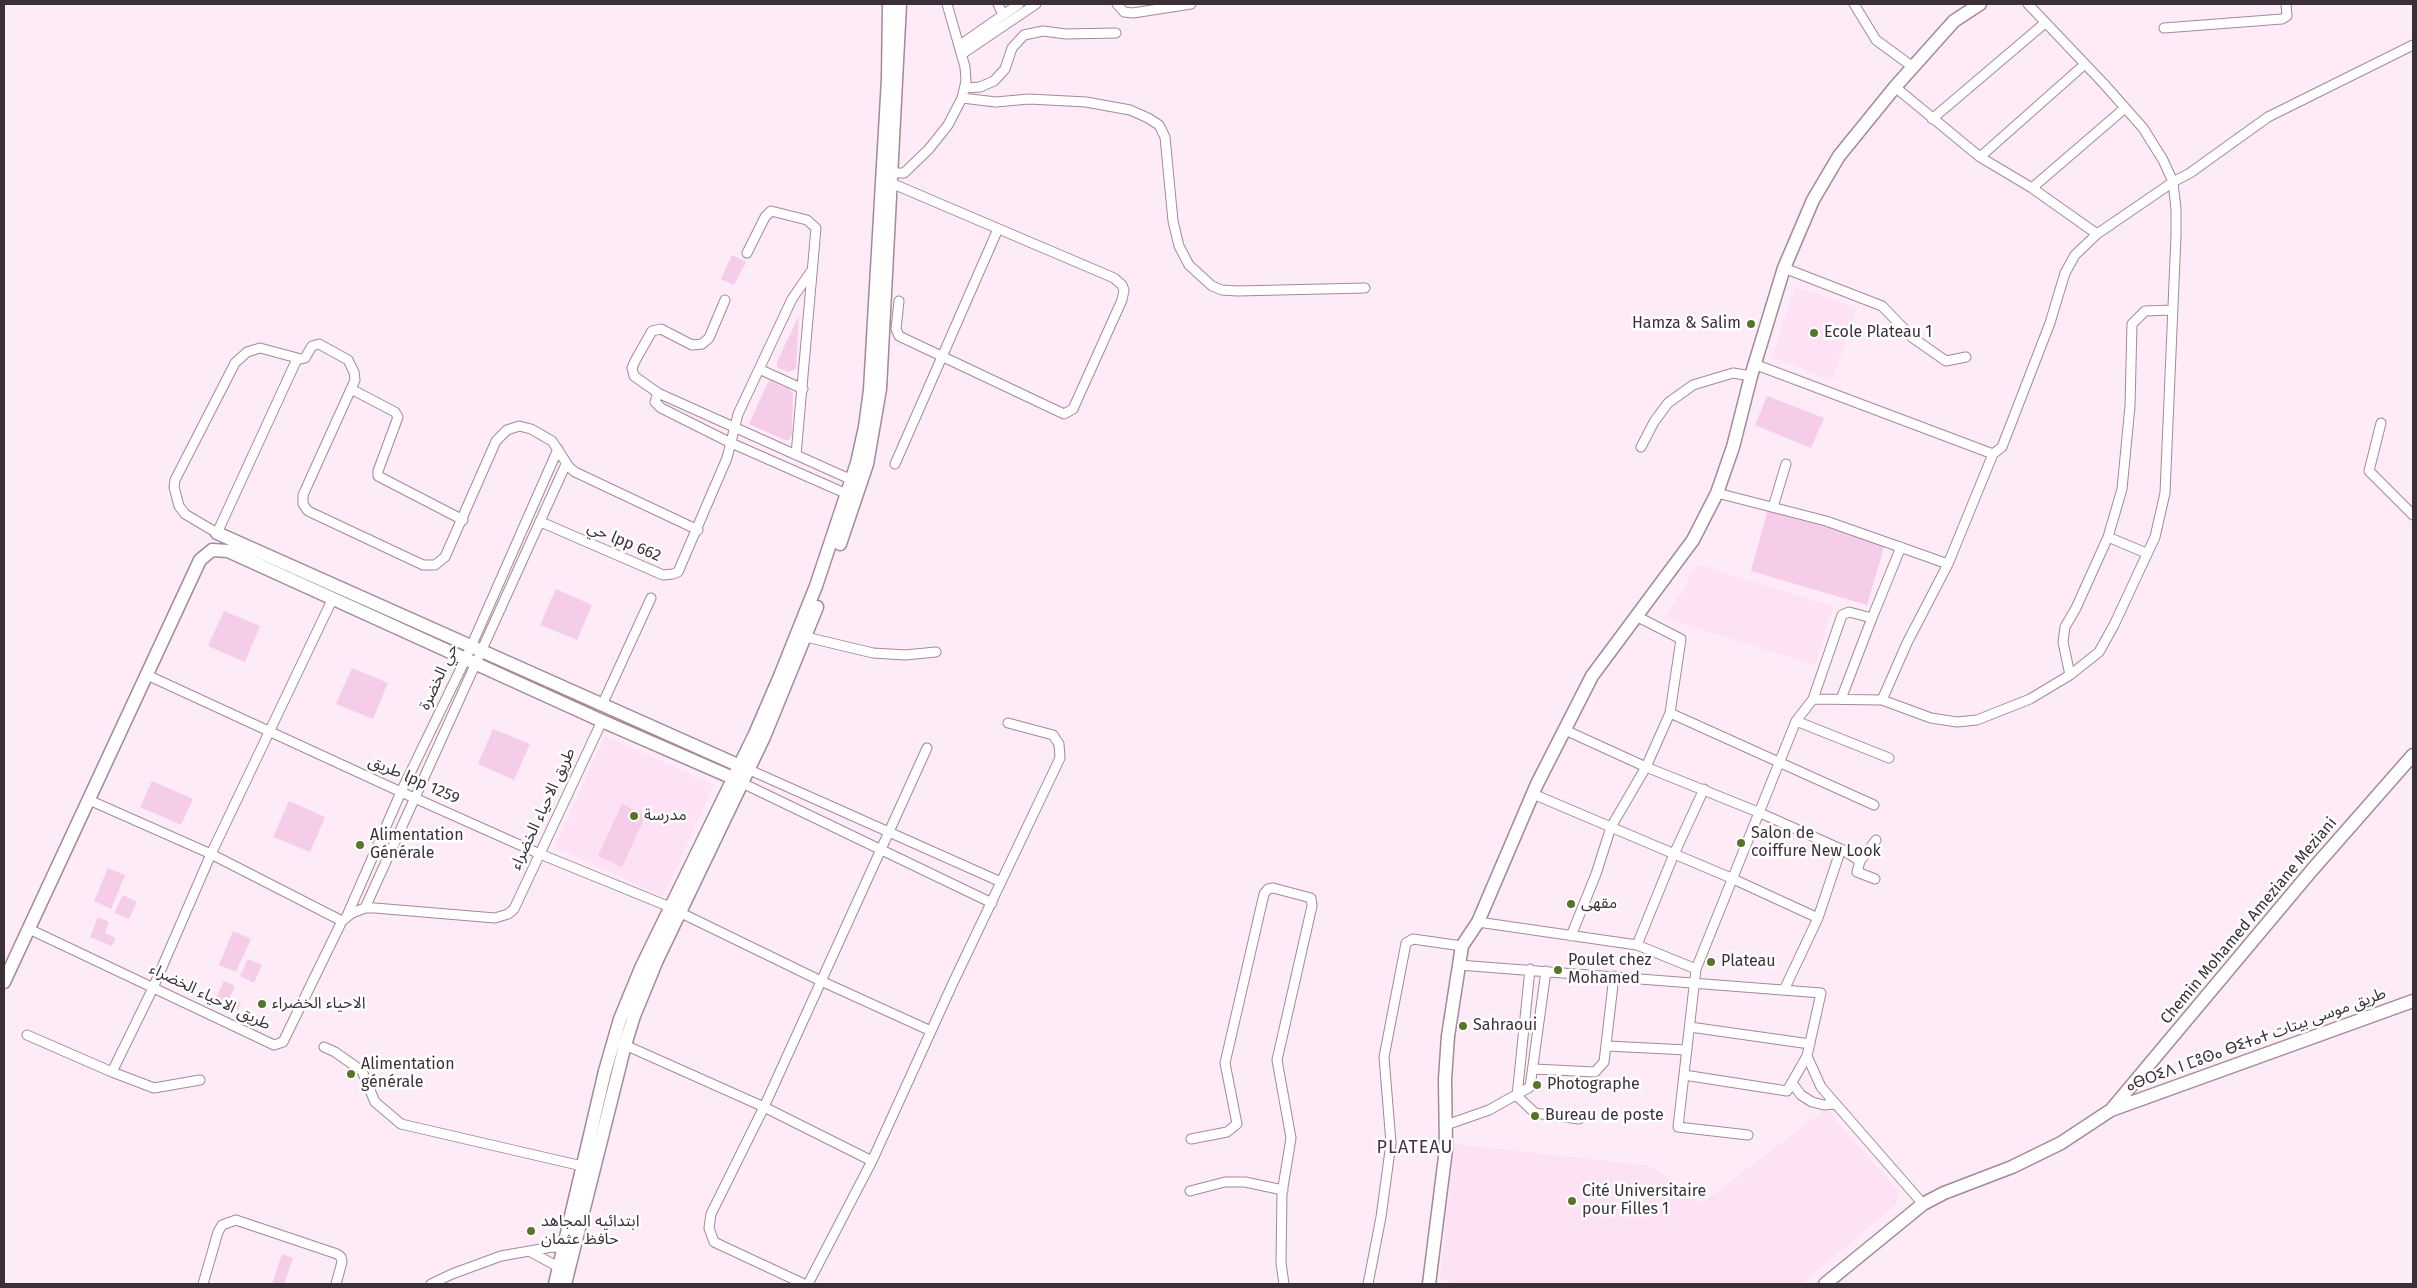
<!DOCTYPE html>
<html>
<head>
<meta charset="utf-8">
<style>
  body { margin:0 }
  #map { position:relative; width:2417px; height:1288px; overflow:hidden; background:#fdebf7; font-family:"Fira Sans",sans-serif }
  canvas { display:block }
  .frame { position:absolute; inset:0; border:5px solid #3b3037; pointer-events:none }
</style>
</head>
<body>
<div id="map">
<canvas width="2417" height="1288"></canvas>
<div class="frame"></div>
</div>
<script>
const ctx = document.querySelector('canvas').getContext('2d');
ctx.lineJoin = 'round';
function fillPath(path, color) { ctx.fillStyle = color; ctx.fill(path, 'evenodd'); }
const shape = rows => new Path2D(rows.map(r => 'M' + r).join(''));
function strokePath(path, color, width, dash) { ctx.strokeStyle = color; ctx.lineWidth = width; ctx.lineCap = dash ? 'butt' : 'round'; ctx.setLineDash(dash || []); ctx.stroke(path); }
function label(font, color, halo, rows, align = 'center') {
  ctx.font = font + ' "Fira Sans","Noto Sans Arabic","Noto Sans Tifinagh",sans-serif'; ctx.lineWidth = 5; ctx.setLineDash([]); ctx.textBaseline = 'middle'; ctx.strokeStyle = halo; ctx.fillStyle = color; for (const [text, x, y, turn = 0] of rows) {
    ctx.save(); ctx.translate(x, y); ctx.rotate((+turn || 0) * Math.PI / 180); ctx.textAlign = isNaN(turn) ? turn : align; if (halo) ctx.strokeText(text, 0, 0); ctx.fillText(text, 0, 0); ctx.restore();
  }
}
const built = shape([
  [1795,288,1812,292,1857,308,1832,380,1772,357],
  [1698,565,1833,606,1815,665,1665,618],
  [605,736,714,785,663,896,555,847],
  [1826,1109,1897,1190,1899,1197,1895,1205,1801,1284,1449,1284,1449,1280,1440,1279,1454,1144,1649,1166,1662,1173,1701,1204]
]);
const green = shape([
  [732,255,746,262,734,285,721,279],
  [799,315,796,369,788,372,777,367,777,362],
  [769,380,790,390,793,394,792,434,789,440,785,440,749,424],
  [1767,396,1824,418,1811,448,1755,425],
  [1768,509,1885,544,1867,605,1751,571],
  [556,589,592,605,577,640,540,625],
  [224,611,260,626,245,662,208,646],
  [352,668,388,683,373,719,336,704],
  [493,729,530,744,514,780,478,764],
  [152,781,193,799,181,825,140,807],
  [289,801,325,817,310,852,273,837],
  [622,804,646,815,622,867,598,856],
  [108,868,125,875,111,909,94,901],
  [123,895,137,902,129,919,114,913],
  [98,917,109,922,105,933,116,938,112,946,90,937],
  [233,931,251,939,236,972,219,965],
  [248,959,262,965,254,983,240,976],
  [224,981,235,986,230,997,241,1002,238,1010,215,1000],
  [282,1254,293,1258,284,1284,272,1284]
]);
const street = shape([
  [998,4,1003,15],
  [1117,4,1124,12,1133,13,1191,4],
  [1854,4,1876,40,1913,67],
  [2164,28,2282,19,2287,16,2286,4],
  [960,45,1019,4],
  [962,54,1036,4],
  [1895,87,1980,157,2032,188,2097,234],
  [965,88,980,87,994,81,1005,69,1012,48,1024,35,1043,31,1066,34,1116,33],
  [962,98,996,102,1029,99,1086,102,1130,110,1148,118,1159,125,1165,137,1173,221,1179,246,1189,265,1212,286,1222,290,1237,291,1365,288],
  [1932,119,2045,23],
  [1980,157,2085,64],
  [891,173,904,173,929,149,948,125,962,98,966,81,965,67,947,4],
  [891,183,1114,278,1122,285,1124,290,1122,300,1073,409,1064,414,899,336,896,329,899,301],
  [2032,188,2125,108],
  [747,253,765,217,771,211,807,220,816,228,796,455],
  [1784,268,1882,306,1913,338,1946,361,1966,357],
  [725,300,709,338,702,344,692,345,661,329,652,331,635,361,632,368,634,376,658,393,852,480],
  [297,359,217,533,185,514,179,506,174,487,175,480,235,363,247,352,260,348,301,359,305,358,312,346,319,344,348,360,354,372,355,380,303,495,303,504,308,511,423,565,435,565,445,557,496,441,507,430,519,426,531,429,552,441,569,467,575,472,698,530],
  [1754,364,1993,454,2002,447,2050,323,2065,273,2075,255,2097,234,2173,182,2190,173,2268,117,2413,45],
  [759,369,803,389],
  [351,389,395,412,398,417,378,471,378,476,463,520],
  [658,393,655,402,661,408,731,443,847,494],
  [2381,423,2369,471,2413,515],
  [1641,447,1654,422,1668,403,1693,385,1733,373,1751,376],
  [895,464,998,229],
  [1717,493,1826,521,1948,564],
  [1773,507,1786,464],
  [541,522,663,575,673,574,678,572,727,458,738,414,792,299,812,270],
  [2108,537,2146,553],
  [806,637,873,653,905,655,936,652],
  [147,675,401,792,540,854,670,907],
  [2070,675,2063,642,2065,627,2076,608,2108,537,2122,489,2130,406,2132,324,2145,311,2173,310],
  [1813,699,1882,700,1931,718,1957,722,1977,720,2030,699,2070,675,2099,652,2114,625,2155,537,2165,493,2176,236,2176,209,2173,182,2163,160,2143,128,2104,84,2028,4],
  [1841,699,1872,618],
  [1882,700,1907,643,1948,564,1993,454],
  [602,705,651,598],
  [1670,713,1874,805],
  [1796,721,1889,758],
  [1565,730,1646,767,1758,812,1841,849,1860,861],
  [743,767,1001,882],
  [738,781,992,903],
  [1533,794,1731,878,1818,918],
  [89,800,211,854,342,921],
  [1875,879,1857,872,1860,861,1876,840],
  [365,908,566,464],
  [679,912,821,981,931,1031],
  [346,918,401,792,466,658,558,449],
  [1478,922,1637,945,1696,969],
  [29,929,274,1045,283,1042,342,921,352,913,365,908,375,908,495,918,508,914,514,909,602,721],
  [1571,936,1596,874,1611,827,1646,767,1670,713,1681,639,1636,616],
  [1637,945,1674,854,1704,789],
  [1459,965,1821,993,1807,1056,1821,1087,1923,1204],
  [1530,969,1517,1096,1535,1113,1579,1119],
  [1784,990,1818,918,1841,849],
  [1690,1027,1810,1044],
  [27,1035,112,1072,154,1088,200,1080],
  [625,1045,764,1107,872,1161],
  [1607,1046,1687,1050],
  [324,1047,335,1052,362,1071,375,1102,401,1124,582,1166],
  [1534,1069,1595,1072,1604,1062,1614,976],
  [112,1072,153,988,211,854,333,598],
  [1684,1075,1787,1091,1807,1056],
  [1792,1083,1801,1095,1812,1102,1824,1105,1834,1104],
  [1446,1125,1489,1110,1530,1087,1546,971],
  [1748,1135,1678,1127,1696,969,1796,721,1813,699,1842,615,1849,612,1872,618,1901,547],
  [1191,1139,1227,1132,1237,1124,1225,1063,1264,894,1268,889,1273,888,1311,898,1312,906,1277,1060,1291,1138,1282,1193,1281,1263,1284,1284],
  [1190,1191,1225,1182,1245,1182,1283,1190],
  [529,1251,564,1270],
  [203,1284,218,1232,222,1225,236,1220,337,1254,341,1257,342,1262,336,1284],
  [431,1284,452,1274,501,1256,552,1247,569,1248],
  [804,1284,714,1242,709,1228,711,1214,764,1107,927,748],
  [808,1284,872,1161,952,985,1060,758,1059,744,1053,735,1008,723],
  [1368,1284,1381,1217,1391,1143,1384,1057,1406,943,1413,939,1462,946]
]);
const secondary = shape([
  [217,533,740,766],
  [840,544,867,464,880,389,900,4],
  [4,982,200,560,212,550,228,551,602,721,733,778],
  [2111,1110,2312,870,2413,755],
  [555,1284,605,1071,620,1019,641,968,755,734,780,676,816,586,857,463,865,427,870,390,888,79,889,4],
  [565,1284,625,1045,634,1016,657,960,764,737,817,607],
  [1429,1284,1446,1149,1445,1079,1448,1036,1462,946,1478,922,1537,784,1592,676,1693,540,1717,493,1733,447,1751,376,1784,268,1813,200,1839,156,1895,87,1954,21,1980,4],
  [1825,1284,1923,1204,1944,1193,2012,1167,2061,1143,2111,1110,2413,1001]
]);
const markers = [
  [1751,324,5,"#577429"],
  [1814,333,5,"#577429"],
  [634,816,5,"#577429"],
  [1741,843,5,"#577429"],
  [360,845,5,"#577429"],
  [1571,904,5,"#577429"],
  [1711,962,5,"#577429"],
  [1558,970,5,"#577429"],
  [262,1004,5,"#577429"],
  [1463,1026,5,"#577429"],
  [351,1074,5,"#577429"],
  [1537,1085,5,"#577429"],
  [1535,1116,5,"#577429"],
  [1572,1201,5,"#577429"],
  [531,1231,5,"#577429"]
];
const poiNames = [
  ["Hamza & Salim",1741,324,"right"],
  ["Ecole Plateau 1",1824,333],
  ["مدرسة",644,816],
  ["Salon de",1751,834],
  ["coiffure New Look",1751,852],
  ["Alimentation",370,836],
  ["Générale",370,854],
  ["مقهى",1581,904],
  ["Poulet chez",1568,961],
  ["Mohamed",1568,979],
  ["Plateau",1721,962],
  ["الاحياء الخضراء",272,1004],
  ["Sahraoui",1473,1026],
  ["Alimentation",361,1065],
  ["générale",361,1083],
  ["Photographe",1547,1085],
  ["Bureau de poste",1545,1116],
  ["Cité Universitaire",1582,1192],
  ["pour Filles 1",1582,1210],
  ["ابتدائيه المجاهد",541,1222],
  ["حافظ عثمان",541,1240]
];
const streetNames = [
  ["حي lpp 662",624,542,23],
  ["حي الخضرة",439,677,-65],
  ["طريق lpp 1259",414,780,24],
  ["طريق الاحياء الخضراء",543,809,-65],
  ["Chemin Mohamed Ameziane Meziani",2249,921,-50],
  ["طريق الاحياء الخضراء",210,997,26],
  ["ⴰⴱⵔⵉⴷ ⵏ ⵎⵓⵙⴰ ⴱⵉⵜⴰⵜ طريق موسى بيتات",2256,1040,-20]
];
const neighbourhoodNames = [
  ["PLATEAU",1415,1148]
];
fillPath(built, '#fde1f4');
fillPath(green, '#f6cde9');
strokePath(street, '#a4899b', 11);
strokePath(secondary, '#a4899b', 15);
strokePath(street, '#fff', 9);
strokePath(secondary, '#fff', 12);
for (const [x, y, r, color] of markers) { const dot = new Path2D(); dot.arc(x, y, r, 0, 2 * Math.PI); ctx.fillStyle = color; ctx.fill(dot); strokePath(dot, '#fff', 2); }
label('16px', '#3b3037', '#fff', poiNames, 'left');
label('16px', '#3b3037', '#fff', streetNames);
ctx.letterSpacing = '1px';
label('18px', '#483242', '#fff', neighbourhoodNames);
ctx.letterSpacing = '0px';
</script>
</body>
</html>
